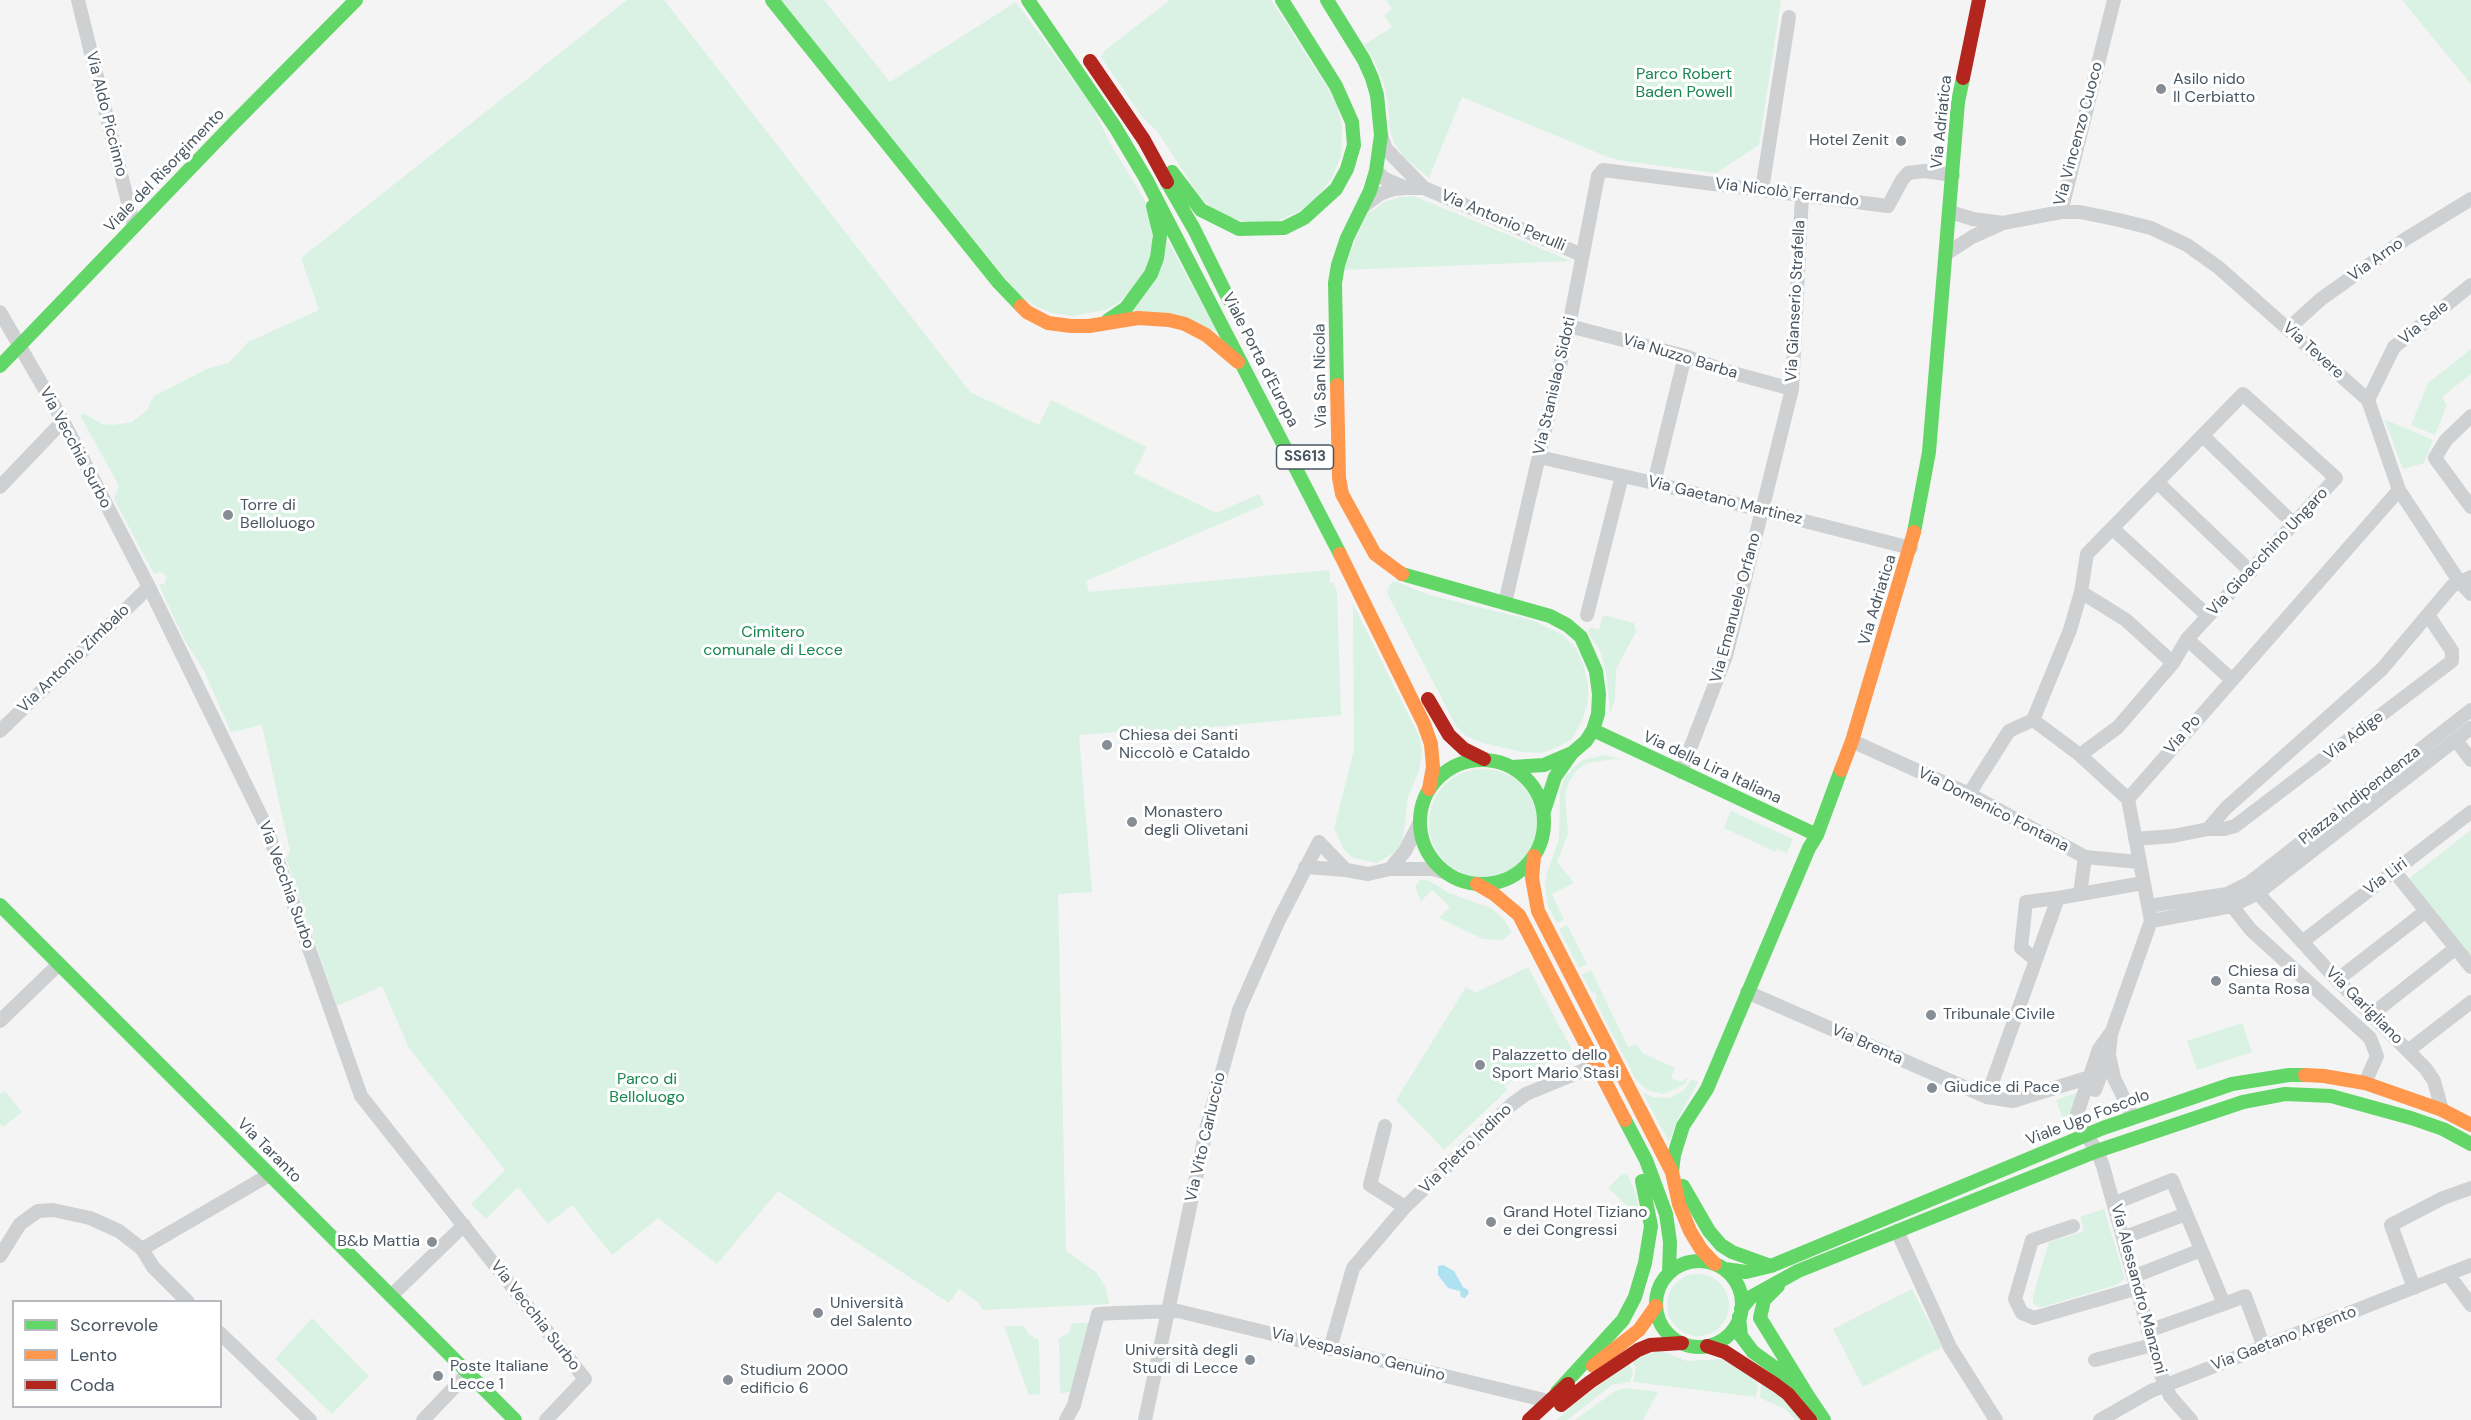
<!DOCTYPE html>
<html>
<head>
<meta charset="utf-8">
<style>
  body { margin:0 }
  #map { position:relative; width:2471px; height:1420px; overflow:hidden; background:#f4f4f4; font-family:"DM Sans",sans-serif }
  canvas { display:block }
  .legend { position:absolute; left:12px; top:1300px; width:210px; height:108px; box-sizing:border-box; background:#fff; border:2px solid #b7bbc0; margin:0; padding:8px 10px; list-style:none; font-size:18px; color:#4a5661 }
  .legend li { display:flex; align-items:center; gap:12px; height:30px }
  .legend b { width:30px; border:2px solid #b7bbc0 }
</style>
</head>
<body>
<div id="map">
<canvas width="2471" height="1420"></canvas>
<ul class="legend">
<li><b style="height:8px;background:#63d668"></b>Scorrevole</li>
<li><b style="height:8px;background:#ff974d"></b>Lento</li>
<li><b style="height:8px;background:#b3261e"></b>Coda</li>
</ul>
</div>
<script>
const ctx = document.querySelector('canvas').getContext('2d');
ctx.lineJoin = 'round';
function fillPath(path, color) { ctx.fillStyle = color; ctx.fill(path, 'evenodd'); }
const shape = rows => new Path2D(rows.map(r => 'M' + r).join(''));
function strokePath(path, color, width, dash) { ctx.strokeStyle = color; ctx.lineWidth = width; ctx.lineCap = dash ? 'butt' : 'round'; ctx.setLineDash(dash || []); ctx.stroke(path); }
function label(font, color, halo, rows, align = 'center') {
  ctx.font = font + ' "DM Sans",sans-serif'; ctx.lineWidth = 6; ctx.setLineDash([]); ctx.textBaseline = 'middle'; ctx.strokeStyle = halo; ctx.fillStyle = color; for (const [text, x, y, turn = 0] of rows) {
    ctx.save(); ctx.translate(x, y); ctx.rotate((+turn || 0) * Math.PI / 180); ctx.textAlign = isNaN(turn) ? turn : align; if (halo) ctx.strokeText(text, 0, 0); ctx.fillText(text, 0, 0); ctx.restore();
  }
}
const green = shape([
  [627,0,664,0,970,392,1039,425,1051,400,1147,447,1134,473,1216,513,1259,494,1264,505,1086,581,1089,592,1329,570,1330,583,1333,583,1337,591,1341,715,1148,733,1147,730,1079,735,1092,892,1058,894,1066,1251,1096,1272,1106,1288,1109,1304,982,1310,979,1303,959,1289,949,1303,778,1191,717,1264,658,1218,612,1255,572,1205,548,1224,518,1187,486,1219,471,1204,505,1170,409,1048,382,986,337,1006,286,858,290,851,262,725,231,732,203,669,185,641,159,585,165,583,167,577,162,572,154,574,114,499,119,486,80,415,84,414,102,424,113,425,132,422,147,410,154,396,209,368,229,363,248,342,319,310,301,258],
  [780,0,824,0,890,82,1016,2,1092,106,1111,145,1143,197,1150,213,1153,252,1140,282,1118,303,1105,310,1073,316,1053,313,1037,307,1018,294],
  [1170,0,1271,0,1326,85,1338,108,1342,128,1341,156,1332,178,1317,198,1298,212,1277,221,1252,223,1230,218,1211,208,1196,191,1157,131,1143,118,1101,57,1104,51],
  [1386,0,1781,0,1759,145,1716,173,1624,161,1608,157,1462,97,1429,178,1405,158,1394,143,1390,131,1388,102,1384,84,1374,60,1364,45,1392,27,1384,15,1392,9],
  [2402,0,2471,0,2471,84],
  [1414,196,1571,261,1343,270,1368,210,1371,212,1384,202,1400,197],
  [1166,238,1217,331,1129,312],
  [2471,349,2471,374,2442,397,2447,405,2435,435,2411,425,2428,383],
  [2384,419,2433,440,2424,463,2403,469],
  [1392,582,1397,582,1429,595,1532,620,1563,635,1576,648,1584,667,1588,686,1588,702,1582,721,1572,739,1558,747,1542,753,1522,752,1483,743,1466,736,1456,726,1389,597,1387,590],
  [1353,604,1420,738,1422,753,1419,771,1408,797,1403,839,1397,851,1377,863,1353,858,1344,850,1334,828,1354,750],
  [1603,615,1634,623,1636,632,1616,669,1615,699,1610,713,1606,672,1601,653,1588,632,1590,627,1599,630],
  [1606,755,1626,762,1614,759,1587,763,1576,771,1569,782,1565,794,1568,834,1557,862,1574,883,1552,894,1564,920,1557,923,1548,906,1545,885,1547,873,1559,839,1560,790,1566,776,1576,765,1583,760],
  '1429 823a54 54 0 1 1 108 0a54 54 0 1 1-108 0Z',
  [1731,811,1793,839,1787,853,1777,849,1776,852,1724,828],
  [2471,830,2471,960,2408,879],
  [1421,879,1430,881,1449,893,1491,908,1502,917,1512,932,1503,940,1483,939,1439,918,1450,907,1432,890,1421,901,1415,886],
  [1567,925,1587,964,1579,968,1559,929],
  [1528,967,1572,1050,1513,1080,1504,1086,1507,1090,1444,1150,1396,1100,1466,987,1475,993],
  [1591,970,1628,1047,1637,1044,1642,1053,1675,1068,1671,1078,1681,1082,1689,1077,1685,1084,1663,1094,1647,1090,1636,1080,1595,1000,1597,998,1595,992,1592,993,1582,975],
  [2242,1023,2252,1052,2197,1070,2187,1041],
  [1692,1079,1698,1082,1678,1119,1669,1142,1643,1093,1653,1097,1669,1098,1683,1091],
  [5,1091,22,1112,3,1127,0,1124,0,1094],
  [2079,1092,2065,1125,2056,1100],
  [1622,1174,1627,1174,1636,1193,1640,1218,1608,1188],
  [2104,1209,2125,1279,2116,1285,2042,1307,2036,1306,2033,1302,2033,1296,2049,1242,2084,1231,2080,1217],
  '1667 1305a31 31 0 1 1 62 0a31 31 0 1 1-62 0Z',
  [1912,1289,1942,1347,1863,1387,1833,1329],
  [312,1318,369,1376,332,1414,275,1359],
  [1072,1323,1089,1323,1072,1392,1060,1393,1059,1338,1069,1333],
  [1004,1326,1024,1326,1028,1334,1039,1340,1040,1394,1029,1395],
  [1659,1350,1687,1361,1722,1359,1758,1382,1756,1397,1633,1382,1636,1368,1632,1360],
  [1629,1363,1633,1372,1630,1382,1612,1385,1567,1420,1557,1420,1570,1407],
  [1761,1383,1774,1389,1802,1420,1795,1420,1785,1409,1760,1398],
  [1625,1388,1658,1392,1643,1420,1575,1420,1615,1391]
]);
const water = shape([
  [1443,1265,1454,1271,1463,1287,1468,1290,1469,1293,1465,1298,1461,1297,1460,1291,1448,1288,1438,1275,1438,1266]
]);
const street = shape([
  [78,0,134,227],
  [1381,135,1386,149,1424,188,1582,255],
  [1376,171,1385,179,1406,188,1424,188],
  [1762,190,1789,17],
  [1364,206,1380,194,1394,189,1406,188],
  [1950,212,1973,219,2003,223],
  [2061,212,2114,0],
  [1946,254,1972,237,2003,223,2061,212,2080,212,2119,220,2151,228,2187,245,2218,267,2368,400,2399,490,2459,581,2471,594],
  [0,312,63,421,149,587,265,824,361,1096,585,1379,546,1420],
  [1569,326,1685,356,1729,372,1792,389],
  [2288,329,2321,299,2404,240,2471,199],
  [2368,400,2394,347,2471,285],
  [2471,416,2446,440,2435,458,2471,507],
  [2203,436,2294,524],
  [1539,457,1654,483,1911,548],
  [2157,482,2251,572],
  [1654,483,1685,356],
  [0,487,63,421],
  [2112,528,2208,616],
  [2081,592,2126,620,2173,663],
  [1505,603,1569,326,1598,176,1603,170,1888,206,1902,180,1908,173,1924,171,1953,175],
  [1587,615,1622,476],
  [2187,639,2231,679],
  [2033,720,2080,755,2128,799],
  [0,731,149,587],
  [2456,740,2471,760],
  [1852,741,1969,794,2085,857,2139,862],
  [1681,772,1726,656,1792,389,1802,195],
  [1969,794,2009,731,2033,720,2070,630,2081,592,2087,554,2243,394,2336,478,2187,639,2173,663,2118,727,2080,755],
  [2128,799,2151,921,2112,1031,2099,1049,2077,1114,2078,1123,2097,1151,2103,1166,2160,1372,2170,1396,2191,1420],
  [2128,799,2399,490],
  [2208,829,2224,829,2235,826,2452,661,2452,651,2428,615],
  [2135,839,2173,836,2208,829,2226,808,2382,669,2452,586,2471,577],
  [1305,867,1346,870,1368,874,1390,869,1432,869,1447,873],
  [1390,869,1405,851,1420,822],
  [2394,871,2471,967],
  [2254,889,2337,980,2426,1069,2434,1081,2442,1110],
  [2080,894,2085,857],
  [2229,899,2232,906,2251,930,2370,1038,2377,1056,2365,1083],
  [2149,906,2227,894,2249,883,2471,710],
  [2151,921,2232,906,2258,893,2471,728],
  [2302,942,2471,812],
  [2036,960,2021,948,2026,902,2058,898],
  [2337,980,2426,911],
  [1747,992,1987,1097,2013,1101,2090,1077],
  [2371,1015,2456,948],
  [0,1021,59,964],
  [2409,1050,2471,1002],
  [2109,1055,2114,1078,2133,1117],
  [2095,1090,2109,1053,2111,1034],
  [1987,1097,2058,898,2143,883],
  [1385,1126,1370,1185,1405,1207],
  [2115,1203,2172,1180,2224,1304,2245,1296,2264,1347],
  [2073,1226,2032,1240,2015,1299,2022,1313,2034,1318,2138,1288],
  [1897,1231,1950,1347,1996,1420],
  [2125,1237,2186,1214],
  [142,1249,153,1267,188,1302],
  [0,1256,20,1224,38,1211,53,1210,90,1218,119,1231,142,1249,269,1175],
  [2448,1274,2471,1305],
  [2135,1276,2201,1250],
  [2414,1288,2391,1225,2443,1198,2471,1188],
  [391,1296,464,1225],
  [2148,1331,2224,1304],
  [220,1333,310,1420],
  [1330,1349,1353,1268,1405,1207,1511,1105,1526,1094,1596,1065],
  [2095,1360,2152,1345],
  [423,1420,468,1373],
  [1066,1420,1074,1405,1098,1314,1117,1313,1178,1311,1548,1401],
  [1145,1420,1207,1126,1239,1010,1278,922,1319,842,1346,870],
  [2100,1420,2151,1391,2471,1265]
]);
const fast = shape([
  [772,0,999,283,1021,306],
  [1028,0,1115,127,1146,179,1340,554],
  [1327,0,1364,60,1372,78,1377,95,1381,135,1376,171,1370,191,1347,238,1338,265,1335,283,1337,385],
  [1172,172,1201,210,1239,229,1284,228,1304,218,1336,189,1347,169,1354,145,1352,122,1336,86,1282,0],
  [1167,182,1194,229,1229,300],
  [1108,320,1126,308,1151,274,1157,258,1160,235,1153,206],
  [0,366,230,127,356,0],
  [1914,532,1929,452,1958,102,1963,78],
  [1402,574,1550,616,1567,625,1581,637,1596,671,1599,694,1598,714,1593,730,1586,741,1572,753,1555,777,1544,811],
  [1593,730,1817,835],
  '1420 822a62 62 0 1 1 124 0a62 62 0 1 1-124 0Z',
  [1512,767,1544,765,1572,753],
  [0,905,515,1420],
  [1625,1120,1646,1160,1666,1214,1670,1242,1669,1273],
  [1672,1172,1674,1155,1683,1126,1707,1089,1809,848,1817,835,1841,770],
  [1683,1186,1709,1231,1721,1245,1732,1252,1771,1266],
  '1656 1304a43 43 0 1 1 86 0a43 43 0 1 1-86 0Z',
  [1725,1269,1746,1272,1771,1266,2103,1128,2232,1084,2289,1075,2305,1075],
  [1778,1286,1764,1300,1760,1318,1808,1396],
  [1741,1309,1751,1297,1798,1271,2097,1151,2243,1102,2285,1094,2331,1096,2411,1118,2443,1129,2471,1144],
  [1739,1317,1741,1336,1753,1352,1795,1382,1808,1396,1824,1420],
  [1557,1392,1623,1320,1635,1297,1645,1263,1651,1226,1642,1181]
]);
const slow = shape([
  [1021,306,1027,312,1048,323,1071,326,1089,326,1138,318,1169,320,1185,324,1206,335,1238,362],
  [1337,385,1339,478,1342,494,1375,554,1402,574],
  [1340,554,1424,724,1431,744,1433,767,1429,789],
  [1841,770,1852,741,1914,532],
  [1534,856,1532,878,1538,911,1672,1172,1679,1204,1690,1231,1701,1249,1715,1264],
  [1477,884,1494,894,1519,915,1625,1120],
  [2305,1075,2324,1076,2365,1083,2442,1110,2471,1125],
  [1593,1366,1639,1330,1656,1306]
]);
const jam = shape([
  [1090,61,1144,140,1167,182],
  [1963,78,1979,0],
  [1428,699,1449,735,1464,749,1484,759],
  [1707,1346,1725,1352,1776,1385,1788,1394,1810,1420],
  [1561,1405,1590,1382,1638,1350,1650,1345,1682,1343],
  [1529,1420,1568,1384]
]);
const markers = [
  [2161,89,6,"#868d94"],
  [1901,141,6,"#868d94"],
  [228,515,6,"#868d94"],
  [1107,745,6,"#868d94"],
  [1132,822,6,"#868d94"],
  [2216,981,6,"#868d94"],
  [1931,1015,6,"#868d94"],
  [1480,1065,6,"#868d94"],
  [1932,1088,6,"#868d94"],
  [1491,1222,6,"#868d94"],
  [432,1242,6,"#868d94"],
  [818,1313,6,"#868d94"],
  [1250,1360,6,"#868d94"],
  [438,1376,6,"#868d94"],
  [728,1380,6,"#868d94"]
];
const shields = [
  [1305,457,57]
];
const shieldNames = [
  ["SS613",1305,457]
];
const parkNames = [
  ["Parco Robert",1684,75],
  ["Baden Powell",1684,93],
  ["Cimitero",773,633],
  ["comunale di Lecce",773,651],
  ["Parco di",647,1080],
  ["Belloluogo",647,1098]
];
const poiNames = [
  ["Asilo nido",2173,80],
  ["Il Cerbiatto",2173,98],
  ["Hotel Zenit",1889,141,"right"],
  ["Torre di",240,506],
  ["Belloluogo",240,524],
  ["Chiesa dei Santi",1119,736],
  ["Niccolò e Cataldo",1119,754],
  ["Monastero",1144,813],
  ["degli Olivetani",1144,831],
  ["Chiesa di",2228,972],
  ["Santa Rosa",2228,990],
  ["Tribunale Civile",1943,1015],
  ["Palazzetto dello",1492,1056],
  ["Sport Mario Stasi",1492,1074],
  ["Giudice di Pace",1944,1088],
  ["Grand Hotel Tiziano",1503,1213],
  ["e dei Congressi",1503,1231],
  ["B&b Mattia",420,1242,"right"],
  ["Università",830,1304],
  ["del Salento",830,1322],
  ["Università degli",1238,1351,"right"],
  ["Studi di Lecce",1238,1369,"right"],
  ["Poste Italiane",450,1367],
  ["Lecce 1",450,1385],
  ["Studium 2000",740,1371],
  ["edificio 6",740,1389]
];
const streetNames = [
  ["Via Aldo Piccinno",106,114,76],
  ["Via Adriatica",1942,122,-84],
  ["Via Vincenzo Cuoco",2079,134,-75],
  ["Viale del Risorgimento",165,171,-46],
  ["Via Nicolò Ferrando",1787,193,7],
  ["Via Antonio Perulli",1503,221,23],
  ["Via Arno",2376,260,-35],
  ["Via Gianserio Strafella",1796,301,-87],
  ["Via Sele",2424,323,-39],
  ["Via Tevere",2313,351,42],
  ["Via Nuzzo Barba",1680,357,17],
  ["Viale Porta d'Europa",1260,360,63],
  ["Via San Nicola",1321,376,-91],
  ["Via Stanislao Sidoti",1555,386,-77],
  ["Via Vecchia Surbo",75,448,62],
  ["Via Gaetano Martinez",1725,501,14],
  ["Via Gioacchino Ungaro",2268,552,-47],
  ["Via Adriatica",1878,600,-73],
  ["Via Emanuele Orfano",1736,608,-75],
  ["Via Antonio Zimbalo",74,659,-44],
  ["Via Po",2183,735,-49],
  ["Via Adige",2354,736,-37],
  ["Via della Lira Italiana",1712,768,25],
  ["Piazza Indipendenza",2360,796,-38],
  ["Via Domenico Fontana",1993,810,27],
  ["Via Liri",2386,877,-37],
  ["Via Vecchia Surbo",286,885,70],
  ["Via Garigliano",2364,1006,45],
  ["Via Brenta",1867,1045,24],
  ["Viale Ugo Foscolo",2088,1118,-21],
  ["Via Vito Carluccio",1206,1137,-77],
  ["Via Pietro Indino",1466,1149,-44],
  ["Via Taranto",269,1151,45],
  ["Via Alessandro Manzoni",2138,1289,75],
  ["Via Vecchia Surbo",535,1316,52],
  ["Via Gaetano Argento",2284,1339,-21],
  ["Via Vespasiano Genuino",1358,1355,14]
];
fillPath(green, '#d9f2e3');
fillPath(water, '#aee2f0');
strokePath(street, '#ced0d2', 14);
strokePath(fast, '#63d668', 14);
strokePath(slow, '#ff974d', 14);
strokePath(jam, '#b3261e', 14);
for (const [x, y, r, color] of markers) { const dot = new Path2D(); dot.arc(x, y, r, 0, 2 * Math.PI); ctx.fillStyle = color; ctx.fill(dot); strokePath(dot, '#fff', 2); }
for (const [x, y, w] of shields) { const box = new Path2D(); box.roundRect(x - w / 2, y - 12, w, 24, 4.5); ctx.fillStyle = '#fff'; ctx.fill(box); strokePath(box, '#4a5661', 1.5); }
label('bold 15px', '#4a5661', null, shieldNames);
label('16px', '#17864f', '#fff', parkNames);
label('16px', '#4a5661', '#fff', poiNames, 'left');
label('16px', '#4a5661', '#fff', streetNames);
</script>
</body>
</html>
